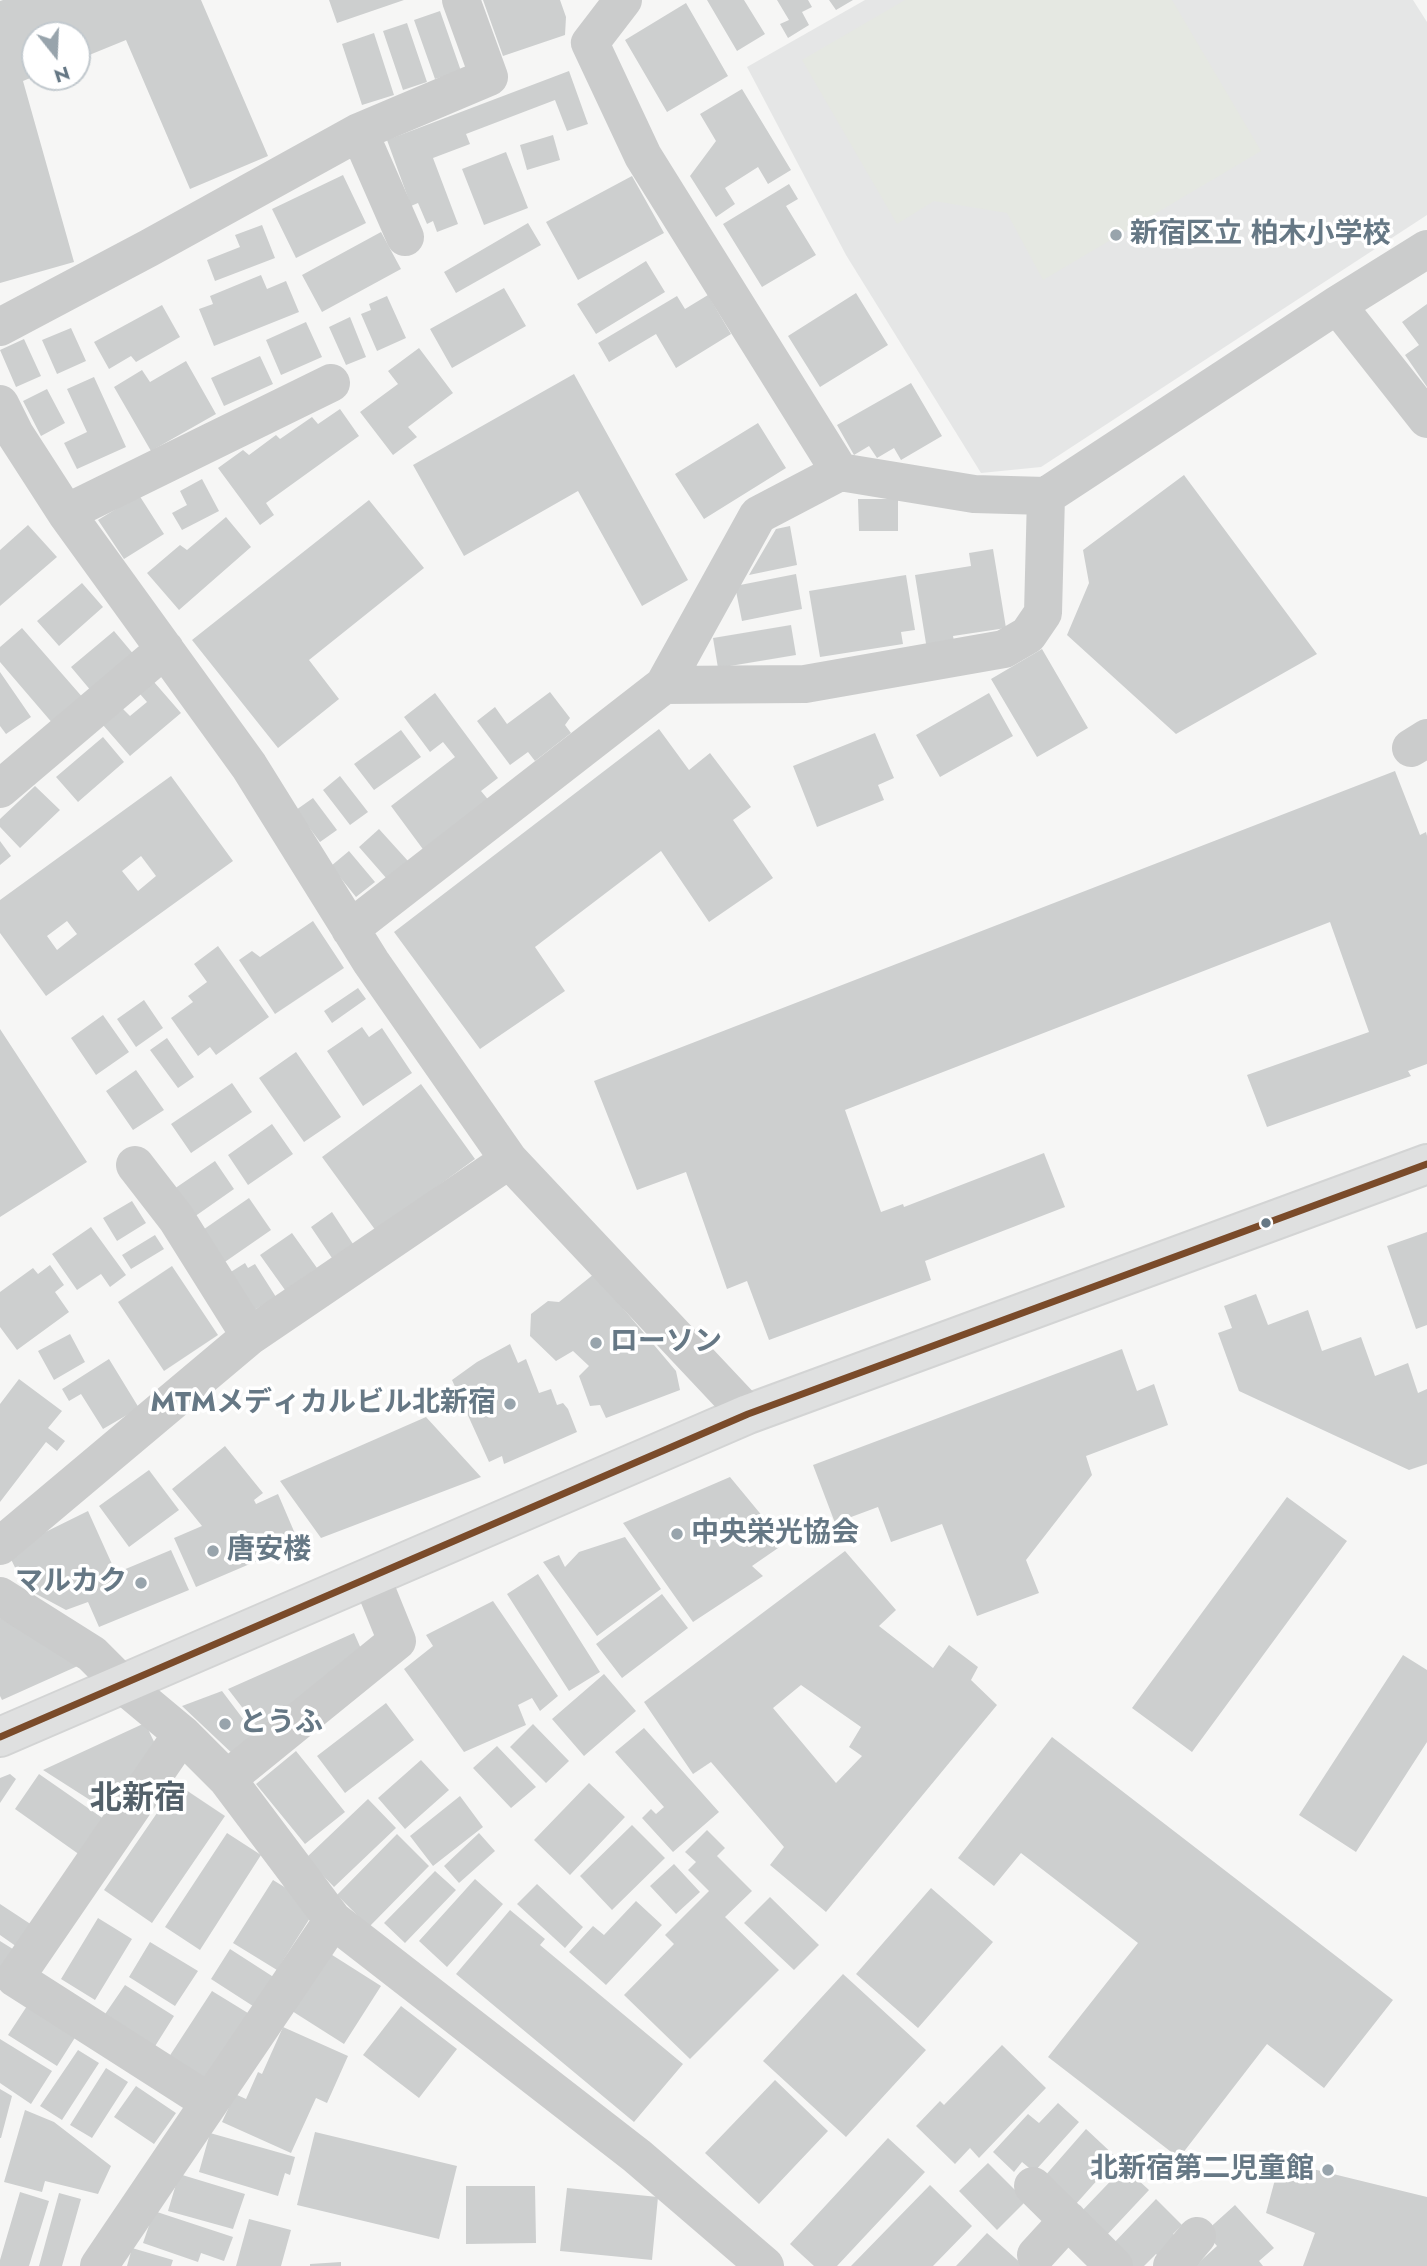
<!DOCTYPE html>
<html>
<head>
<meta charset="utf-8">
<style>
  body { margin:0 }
  #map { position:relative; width:1427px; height:2266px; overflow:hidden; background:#f6f6f5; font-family:Jost,sans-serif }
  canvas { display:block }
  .north { position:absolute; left:21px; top:21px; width:70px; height:70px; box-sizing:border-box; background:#fff; border:2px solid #c2c9ce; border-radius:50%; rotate:162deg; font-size:19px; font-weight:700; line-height:28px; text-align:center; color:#667885 }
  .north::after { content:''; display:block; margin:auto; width:24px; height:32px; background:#98a4ac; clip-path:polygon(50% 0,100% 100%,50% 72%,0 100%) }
</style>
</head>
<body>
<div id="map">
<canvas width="1427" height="2266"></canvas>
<div class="north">N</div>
</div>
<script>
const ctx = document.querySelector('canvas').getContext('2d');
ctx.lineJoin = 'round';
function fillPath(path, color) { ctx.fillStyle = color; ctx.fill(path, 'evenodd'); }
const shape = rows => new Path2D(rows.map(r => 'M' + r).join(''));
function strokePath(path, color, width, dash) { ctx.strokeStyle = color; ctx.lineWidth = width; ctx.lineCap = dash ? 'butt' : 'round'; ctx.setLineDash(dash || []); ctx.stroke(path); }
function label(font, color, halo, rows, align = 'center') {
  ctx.font = font + ' Jost,"Noto Sans JP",sans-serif'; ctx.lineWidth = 7; ctx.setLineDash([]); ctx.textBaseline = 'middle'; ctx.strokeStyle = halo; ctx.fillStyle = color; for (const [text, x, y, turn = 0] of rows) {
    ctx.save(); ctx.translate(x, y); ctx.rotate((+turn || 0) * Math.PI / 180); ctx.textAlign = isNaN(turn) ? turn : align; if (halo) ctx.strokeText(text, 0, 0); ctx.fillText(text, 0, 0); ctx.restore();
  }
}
const built = shape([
  [865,0,1413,0,1427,22,1427,215,1041,467,981,473,846,255,747,67]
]);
const green = shape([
  [905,0,1172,0,1261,151,1043,280,1007,213,934,201,897,224,802,60]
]);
const building = shape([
  [3,0,201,0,268,156,190,189,126,40,77,60,77,35,35,35,35,76,23,81,74,262,0,283,0,1],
  [329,0,404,0,337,23],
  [483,0,560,0,566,17,565,35,503,56],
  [707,0,744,0,765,34,737,51],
  [777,0,808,0,812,7,802,12,809,25,788,38,780,24,789,20],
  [829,0,853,0,836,10],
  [686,3,728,76,667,112,625,40],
  [440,11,461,71,435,79,414,20],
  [407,23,427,82,403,90,383,31],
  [374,33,394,95,362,105,342,44],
  [569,71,588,124,567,131,555,100,466,134,470,144,433,158,458,224,437,232,433,221,427,224,418,203,411,206,387,140],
  [742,89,791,170,768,184,758,167,725,188,735,204,716,217,690,176,716,141,700,114],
  [553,135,560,160,527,170,520,145],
  [506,152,528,208,484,225,462,169],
  [343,175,366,223,296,258,272,209],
  [632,176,664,233,578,280,546,222],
  [789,184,798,199,786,206,816,255,762,287,723,224],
  [528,223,541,245,456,293,444,272],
  [262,225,275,258,215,281,207,260,240,247,235,235],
  [381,232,401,269,322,312,302,275],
  [646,261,665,292,596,334,577,304],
  [261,275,267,289,286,281,299,312,214,346,199,309,213,304,210,296],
  [504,288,526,326,452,368,430,329],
  [856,293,888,345,820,387,788,336],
  [708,295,731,334,676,368,656,334,609,362,598,343,677,296,685,309],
  [387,296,406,338,377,351,361,314,371,310,369,304],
  [1427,304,1427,387,1405,355,1419,345,1402,322],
  [162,305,180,337,136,362,131,356,109,369,94,342],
  [350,317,366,357,346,365,329,327],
  [306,322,322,357,281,375,266,340],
  [71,328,86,361,57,374,42,340],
  [24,339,41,376,16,387,0,350],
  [419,348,453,393,408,427,417,437,393,455,360,412,398,384,388,371],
  [260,356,273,384,224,406,211,378],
  [186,361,216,414,151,451,114,387,142,370,150,382],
  [574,374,688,580,642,606,578,491,464,556,413,465],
  [94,377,126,447,77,469,64,443,87,432,67,389],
  [911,383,942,436,901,460,894,448,877,458,869,446,854,455,837,425],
  [47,389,65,423,41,436,23,401],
  [340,409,359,436,266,503,274,515,260,525,218,468,243,450,249,455,276,435,280,439,312,417,318,424],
  [758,423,786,468,704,519,675,474],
  [1184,475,1317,654,1176,734,1067,635,1089,583,1083,550],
  [202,479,219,511,182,530,172,513,187,505,180,491],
  [139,495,164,534,124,559,98,520],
  [858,499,898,499,898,531,859,531],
  [369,500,424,568,309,660,339,699,278,748,192,640],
  [226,517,251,547,179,610,147,573,180,545,187,550],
  [28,525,57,557,0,606,0,550],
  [790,526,797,565,749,575,776,529],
  [993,549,1006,628,953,636,956,651,928,656,915,575,971,566,969,553],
  [796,574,802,609,742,621,735,586],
  [906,575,915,630,901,632,903,644,820,657,809,591],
  [82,583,103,607,59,646,37,621],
  [791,625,796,655,718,668,713,638],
  [22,628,84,699,54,725,0,662,0,647],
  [114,631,135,656,92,692,71,667],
  [1042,649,1088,728,1037,757,991,679],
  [0,672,31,717,6,734,0,726],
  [154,682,181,713,130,756,103,725,122,708,130,716,147,702,140,694],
  [550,692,570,718,565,725,571,733,535,761,528,752,510,765,477,721,495,707,507,724],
  [435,693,498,778,481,791,491,803,425,852,391,806,455,757,443,742,430,752,404,717],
  [989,693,1013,736,940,777,916,735],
  [659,729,689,770,710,753,751,807,733,820,773,878,709,922,661,851,535,947,565,991,480,1049,394,932],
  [401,730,421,757,374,790,354,764],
  [875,733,894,778,878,785,884,800,817,827,793,766],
  [103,737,124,762,78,802,56,777],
  [1395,771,1420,835,1426,832,1427,836,1427,1064,1408,1071,1411,1076,1267,1127,1247,1075,1369,1032,1330,922,845,1110,881,1212,903,1204,904,1207,1044,1153,1065,1207,925,1261,931,1280,769,1340,747,1281,727,1289,686,1172,637,1190,594,1081],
  [171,776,233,861,46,996,0,933,0,900],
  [141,856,156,876,138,891,122,871],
  [67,921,77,934,57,950,47,936],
  [340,776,368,812,350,825,323,790],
  [35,786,60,810,20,848,0,827,0,819],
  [313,798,337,830,320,842,296,810],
  [379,829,408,861,387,879,359,847],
  [0,841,11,856,0,865],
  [349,851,375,882,356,897,331,866],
  [313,921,344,968,275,1014,239,960,252,951,260,957],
  [218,946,269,1017,216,1055,210,1047,198,1056,171,1018,193,1002,188,996,207,982,194,964],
  [358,988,366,999,332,1023,324,1011],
  [144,1000,163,1028,136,1047,117,1019],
  [103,1015,129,1052,96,1075,71,1038],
  [362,1027,369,1037,382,1028,412,1073,363,1106,327,1051],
  [0,1029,87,1162,0,1217],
  [167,1038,194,1077,178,1088,150,1050],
  [296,1052,341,1117,304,1142,259,1078],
  [136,1070,164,1110,133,1130,106,1091],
  [232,1083,252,1112,191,1153,171,1124],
  [421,1084,475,1159,376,1231,322,1157],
  [272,1124,293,1154,248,1185,228,1155],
  [215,1161,234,1189,194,1217,174,1189],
  [249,1198,271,1230,219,1266,197,1234],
  [132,1201,146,1223,117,1241,103,1218],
  [332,1212,353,1244,332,1258,311,1227],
  [91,1227,126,1275,110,1287,101,1274,77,1290,52,1254],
  [1427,1232,1427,1325,1416,1329,1387,1246],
  [292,1233,317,1268,285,1290,260,1255],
  [155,1235,164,1249,131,1269,122,1255],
  [245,1263,248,1268,255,1264,276,1297,251,1312,226,1275],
  [50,1265,64,1285,55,1292,69,1312,17,1350,0,1327,0,1292,33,1268,38,1274],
  [172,1266,218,1335,164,1371,118,1302],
  [594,1274,676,1371,680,1390,606,1418,600,1405,590,1406,579,1376,589,1366,573,1351,556,1361,530,1336,531,1314,548,1301,559,1302],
  [1256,1294,1268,1325,1308,1310,1322,1351,1361,1337,1375,1376,1408,1363,1418,1393,1427,1389,1427,1464,1409,1470,1239,1391,1218,1333,1232,1328,1224,1306],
  [70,1334,85,1362,54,1380,38,1351],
  [510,1344,518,1363,526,1359,539,1393,551,1389,557,1405,563,1403,568,1409,577,1432,504,1464,502,1456,489,1462,452,1380,477,1362],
  [1122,1349,1137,1391,1154,1384,1168,1425,1086,1456,1092,1475,1026,1560,1039,1593,977,1616,942,1524,891,1542,878,1507,835,1523,813,1465],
  [109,1359,139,1408,103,1429,81,1394,69,1401,62,1389],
  [19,1379,62,1411,48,1428,65,1441,57,1451,46,1442,0,1502,0,1404],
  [426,1417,481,1477,321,1538,280,1481],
  [225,1446,263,1493,254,1500,256,1504,278,1494,299,1543,196,1587,174,1538,202,1526,172,1489],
  [149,1470,179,1510,129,1547,99,1506],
  [730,1477,773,1529,768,1532,781,1546,752,1566,763,1576,693,1622,623,1523],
  [1287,1497,1347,1541,1192,1752,1132,1708],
  [88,1511,116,1573,171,1550,189,1590,99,1627,88,1602,66,1610,25,1588,7,1551],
  [625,1537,661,1589,597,1636,543,1562,559,1555,565,1567,579,1552],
  [845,1551,896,1610,879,1626,933,1668,949,1645,978,1667,971,1680,997,1705,826,1912,770,1865,784,1847,711,1762,693,1774,644,1702],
  [801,1685,861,1727,849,1747,862,1756,836,1783,773,1708],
  [538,1574,600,1672,569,1691,507,1594],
  [662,1594,688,1628,622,1678,596,1644],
  [493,1601,558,1696,540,1711,532,1698,518,1705,526,1725,464,1752,404,1669,433,1646,426,1635],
  [0,1618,80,1665,2,1700,0,1696],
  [354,1633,362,1651,275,1722,258,1728,228,1689],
  [1403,1655,1427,1670,1427,1742,1356,1852,1299,1815],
  [604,1674,636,1711,584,1756,552,1719],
  [222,1691,259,1740,236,1757,182,1706],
  [386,1703,414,1740,345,1793,317,1756],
  [145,1723,158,1750,115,1816,43,1770],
  [533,1724,569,1761,546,1783,510,1747],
  [644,1728,719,1812,673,1852,642,1818,651,1809,656,1814,664,1807,615,1752],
  [1052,1737,1393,2000,1324,2088,1267,2044,1179,2158,1048,2057,1138,1943,1021,1853,994,1886,958,1858],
  [497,1746,536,1787,511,1808,473,1768],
  [296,1751,345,1812,305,1844,256,1784],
  [421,1760,449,1790,405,1829,378,1798],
  [10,1774,16,1779,0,1803,0,1778],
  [39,1774,111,1824,87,1860,15,1809],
  [589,1783,625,1817,570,1875,534,1840],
  [177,1784,225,1816,152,1923,104,1890],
  [460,1796,483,1827,433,1866,410,1836],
  [368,1799,396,1828,334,1887,306,1858],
  [632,1825,665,1858,612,1910,580,1876],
  [707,1830,725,1848,717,1856,752,1891,725,1917,779,1970,690,2059,624,1995,674,1944,665,1935,709,1891,688,1870,696,1862,685,1852],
  [227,1833,261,1855,200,1950,165,1927],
  [479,1833,495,1851,459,1883,444,1866],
  [397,1834,429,1866,369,1927,337,1895],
  [674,1864,700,1892,676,1914,650,1886],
  [435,1871,456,1890,405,1943,384,1923],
  [475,1879,503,1904,447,1967,419,1941],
  [273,1880,317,1907,277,1970,233,1943],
  [537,1884,583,1927,565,1948,517,1904],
  [931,1888,993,1942,918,2028,856,1974],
  [770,1897,819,1945,794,1970,744,1923],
  [636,1901,662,1925,606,1985,569,1952,593,1926,604,1935],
  [0,1904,35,1927,20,1949,0,1935],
  [510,1910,545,1939,540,1945,683,2064,634,2122,456,1974],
  [98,1918,132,1939,95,2000,61,1979],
  [0,1941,16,1951,0,1976],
  [150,1942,198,1971,175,2006,129,1977],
  [230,1949,275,1978,256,2008,211,1979],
  [329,1953,381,1986,344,2044,292,2011],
  [843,1974,926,2050,846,2137,763,2061],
  [125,1985,174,2016,152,2051,101,2020],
  [212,1991,256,2018,209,2092,165,2063],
  [27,2006,76,2036,57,2066,8,2035],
  [401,2006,457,2049,419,2098,363,2055],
  [283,2027,348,2056,327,2103,316,2098,291,2153,222,2122,235,2094,246,2099,258,2072,262,2074],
  [0,2039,52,2071,31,2104,0,2083],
  [1002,2045,1046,2088,979,2158,970,2148,955,2164,916,2126,940,2101,944,2105],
  [78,2050,99,2063,62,2120,40,2106],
  [106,2068,128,2082,92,2138,70,2125],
  [775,2080,828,2131,759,2204,705,2153],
  [136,2086,176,2113,154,2144,114,2117],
  [0,2089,12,2096,1,2138,0,2138],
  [1058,2103,1079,2122,1034,2172,1022,2162,1014,2172,993,2152,1028,2114,1039,2123],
  [25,2110,54,2122,111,2166,98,2194,45,2181,42,2192,4,2182],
  [1086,2129,1117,2158,1075,2205,1044,2177],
  [315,2132,457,2166,439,2239,297,2205],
  [210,2133,295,2157,290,2175,285,2173,278,2196,199,2172],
  [888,2138,925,2172,837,2266,814,2266,790,2244],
  [1280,2161,1427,2197,1427,2266,1303,2266,1315,2233,1266,2213],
  [988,2163,1026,2201,997,2230,959,2191],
  [1124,2167,1149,2190,1105,2237,1080,2213],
  [179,2174,245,2194,233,2229,168,2211],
  [930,2185,972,2226,933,2266,851,2266],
  [466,2186,535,2186,536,2243,466,2244],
  [567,2188,658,2197,652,2260,560,2251],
  [20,2192,49,2201,29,2266,0,2266,0,2260],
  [59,2193,81,2199,62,2266,39,2266],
  [1156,2199,1182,2225,1173,2234,1182,2242,1163,2261,1156,2254,1144,2266,1132,2266,1111,2246],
  [1235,2205,1274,2248,1259,2261,1263,2266,1195,2266,1217,2246,1205,2232],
  [154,2211,233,2237,224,2261,201,2253,198,2262,143,2243],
  [249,2219,291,2230,281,2266,236,2266],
  [987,2233,1024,2266,956,2266],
  [132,2248,173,2260,171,2266,127,2266],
  [341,2262,341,2266,310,2266,310,2264]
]);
const minor = shape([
  [623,0,590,43,643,156,840,472,974,494,1046,496,1337,305,1427,249],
  [359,132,489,77,461,0],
  [1337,305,1427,419],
  [0,327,149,248,359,132,405,237],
  [0,404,15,434,66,513,249,766,371,962,509,1160,748,1414],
  [66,513,331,383],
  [664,685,758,515,840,472],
  [1411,748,1427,738],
  [0,789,165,649],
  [350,929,664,685,805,684,1004,649,1028,635,1043,613,1046,496],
  [135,1165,176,1218,250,1336],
  [0,1546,250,1336,509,1160],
  [0,1596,92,1654,122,1684,182,1734,227,1779,333,1920,637,2156,765,2266],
  [182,1734,15,1978,209,2102],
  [227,1779,397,1641,371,1577],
  [1033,2186,1114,2266],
  [1036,2255,1068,2220],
  [99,2266,333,1920],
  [1172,2266,1197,2236]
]);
const major = shape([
  [0,1737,748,1414,1427,1164]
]);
const bus1 = shape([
  [0,1737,748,1414,1427,1164]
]);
const markers = [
  [1116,235,7,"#98a4ac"],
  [1266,1223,6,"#667885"],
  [596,1343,7,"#98a4ac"],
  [510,1404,7,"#98a4ac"],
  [677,1534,7,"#98a4ac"],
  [213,1551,7,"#98a4ac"],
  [141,1583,7,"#98a4ac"],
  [225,1724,7,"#98a4ac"],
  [1328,2170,7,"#98a4ac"]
];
const poiNames = [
  ["新宿区立 柏木小学校",1130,235],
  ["ローソン",610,1343],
  ["MTMメディカルビル北新宿",496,1404,"right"],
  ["中央栄光協会",691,1534],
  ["唐安楼",227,1551],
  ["マルカク",127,1583,"right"],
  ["とうふ",239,1724],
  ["北新宿第二児童館",1314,2170,"right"]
];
const quarterNames = [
  ["北新宿",138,1800]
];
fillPath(built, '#e5e6e6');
fillPath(green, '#e5e8e2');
fillPath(building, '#cdcfcf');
strokePath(major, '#d3d4d4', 42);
strokePath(minor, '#cbcccc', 38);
strokePath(major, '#dfe0e0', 38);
strokePath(bus1, '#7a4b2a', 7);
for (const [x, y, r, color] of markers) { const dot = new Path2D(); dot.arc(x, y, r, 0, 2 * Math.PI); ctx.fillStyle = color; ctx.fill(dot); strokePath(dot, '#fff', 2.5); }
label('bold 28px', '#667885', '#fff', poiNames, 'left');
label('bold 32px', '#54616a', '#fff', quarterNames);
</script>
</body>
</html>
